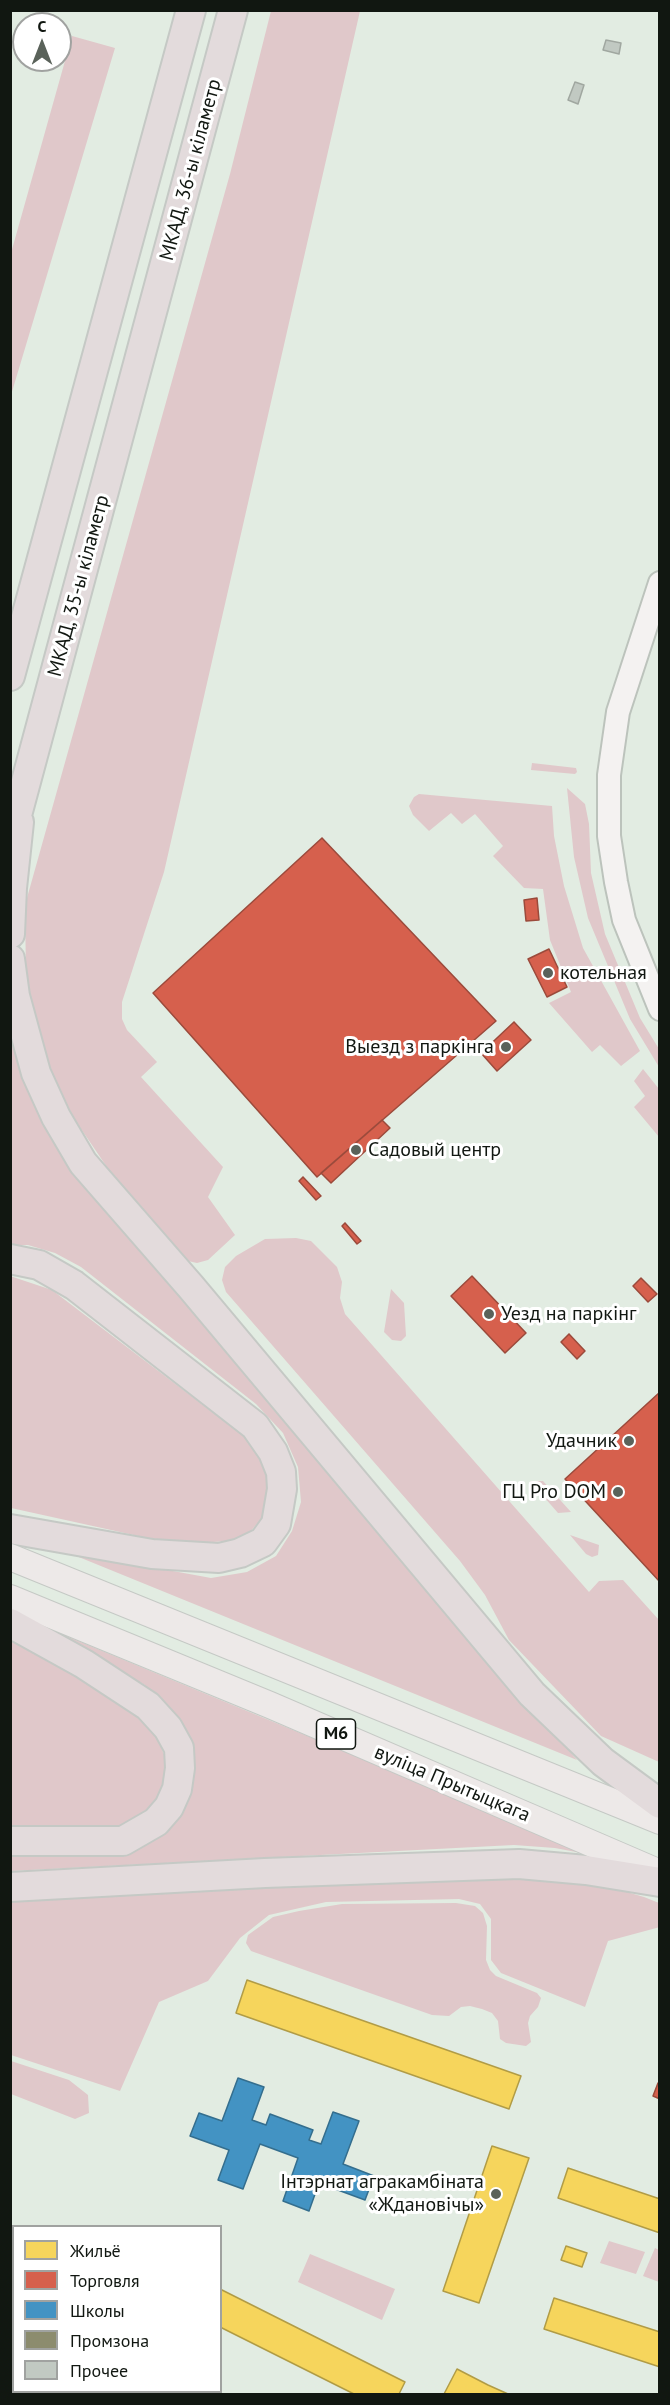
<!DOCTYPE html>
<html>
<head>
<meta charset="utf-8">
<style>
  body { margin:0 }
  #map { position:relative; width:670px; height:2405px; overflow:hidden; background:#e2ece2; font-family:"PT Sans",sans-serif }
  canvas { display:block }
  .frame { position:absolute; inset:0; border:12px solid #111711; pointer-events:none }
  .legend { position:absolute; left:12px; top:2225px; width:210px; height:168px; box-sizing:border-box; background:#fff; border:2px solid #a0a2a0; margin:0; padding:8px 10px; list-style:none; font-size:18px; color:#111711 }
  .legend li { display:flex; align-items:center; gap:12px; height:30px }
  .legend b { width:30px; border:2px solid #a0a2a0 }
  .north { position:absolute; left:12px; top:12px; width:60px; height:60px; box-sizing:border-box; background:#fff; border:2px solid #a0a2a0; border-radius:50%; rotate:0deg; font-size:16px; font-weight:700; line-height:24px; text-align:center; color:#111711 }
  .north::after { content:''; display:block; margin:auto; width:21px; height:27px; background:#5a625a; clip-path:polygon(50% 0,100% 100%,50% 72%,0 100%) }
</style>
</head>
<body>
<div id="map">
<canvas width="670" height="2405"></canvas>
<div class="frame"></div>
<ul class="legend">
<li><b style="height:16px;background:#f6d55c"></b>Жильё</li>
<li><b style="height:16px;background:#d6604d"></b>Торговля</li>
<li><b style="height:16px;background:#4393c3"></b>Школы</li>
<li><b style="height:16px;background:#8c8c6e"></b>Промзона</li>
<li><b style="height:16px;background:#c1c9c2"></b>Прочее</li>
</ul>
<div class="north">С</div>
</div>
<script>
const ctx = document.querySelector('canvas').getContext('2d');
ctx.lineJoin = 'round';
function fillPath(path, color) { ctx.fillStyle = color; ctx.fill(path, 'evenodd'); }
const shape = rows => new Path2D(rows.map(r => 'M' + r).join(''));
function strokePath(path, color, width, dash) { ctx.strokeStyle = color; ctx.lineWidth = width; ctx.lineCap = dash ? 'butt' : 'round'; ctx.setLineDash(dash || []); ctx.stroke(path); }
function label(font, color, halo, rows, align = 'center') {
  ctx.font = font + ' "PT Sans",sans-serif'; ctx.lineWidth = 6; ctx.setLineDash([]); ctx.textBaseline = 'middle'; ctx.strokeStyle = halo; ctx.fillStyle = color; for (const [text, x, y, turn = 0] of rows) {
    ctx.save(); ctx.translate(x, y); ctx.rotate((+turn || 0) * Math.PI / 180); ctx.textAlign = isNaN(turn) ? turn : align; if (halo) ctx.strokeText(text, 0, 0); ctx.fillText(text, 0, 0); ctx.restore();
  }
}
const green = shape([
  [271,11,360,11,164,872,122,1002,122,1019,127,1030,157,1062,141,1077,223,1167,208,1197,235,1235,208,1260,197,1263,188,1261,178,1255,128,1198,77,1123,54,1081,42,1049,26,977,25,905,230,174],
  [72,36,115,48,11,395,11,253],
  [532,763,576,768,577,772,575,774,531,770],
  [567,788,585,804,589,824,591,873,605,934,640,1018,659,1049,659,1067,630,1019,588,918,574,857],
  [419,794,552,806,554,836,564,886,583,948,640,1051,621,1066,600,1045,592,1052,549,1003,571,992,550,940,543,889,524,888,493,856,503,846,475,814,462,824,451,813,429,831,413,815,409,806,414,797],
  [10,1011,98,1194,577,1760,64,1551,211,1578,247,1572,276,1556,292,1531,301,1502,298,1467,283,1433,256,1404,81,1267,55,1253,28,1245,11,1245],
  [643,1069,659,1089,659,1137,634,1107,645,1096,634,1081],
  [296,1238,311,1241,337,1267,342,1282,340,1298,345,1314,589,1592,599,1581,623,1580,659,1620,659,1762,601,1736,509,1640,485,1595,460,1561,226,1292,222,1280,225,1267,236,1256,265,1239],
  [10,1276,52,1290,245,1437,263,1460,271,1488,265,1515,249,1533,229,1541,197,1543,161,1541,11,1508],
  [391,1289,404,1303,406,1336,401,1341,392,1340,384,1332],
  [530,1481,543,1481,571,1512,558,1513],
  [570,1535,599,1545,598,1555,592,1557,586,1554],
  [30,1621,597,1856,555,1848,514,1845,11,1871,11,1853,139,1847,161,1836,190,1797,194,1762,184,1726,145,1685],
  [11,1638,137,1713,155,1732,165,1757,165,1782,156,1801,141,1815,122,1825,98,1830,11,1828],
  [509,1874,575,1877,644,1897,659,1903,660,1927,608,1941,585,2007,501,1973,491,1960,491,1919,480,1904,459,1899,326,1902,269,1915,240,1938,208,1981,159,2002,120,2091,11,2055,10,1900],
  [456,1903,475,1906,483,1913,487,1926,486,1960,490,1970,496,1976,537,1993,541,1998,538,2007,530,2016,528,2023,531,2042,526,2046,506,2043,500,2039,498,2021,492,2013,482,2009,470,2006,461,2007,449,2016,432,2015,251,1951,246,1943,248,1935,273,1917,299,1911,342,1904],
  [11,2061,69,2080,88,2095,89,2113,75,2119,11,2094],
  [609,2241,645,2252,636,2274,600,2263],
  [655,2248,659,2250,659,2282,643,2276],
  [310,2254,395,2289,382,2320,298,2282]
]);
const homes = shape([
  [247,1980,521,2076,509,2109,236,2013,247,1980],
  [492,2146,529,2158,479,2303,443,2291,492,2146],
  [568,2168,660,2199,660,2233,558,2198,568,2168],
  [566,2246,587,2253,582,2267,561,2260,566,2246],
  [220,2289,405,2382,399,2394,354,2394,220,2327,220,2289],
  [554,2298,660,2332,660,2367,544,2329,554,2298],
  [457,2369,488,2385,508,2394,444,2394,457,2369]
]);
const shops = shape([
  [322,838,496,1021,317,1177,153,993,322,838],
  [537,898,539,920,526,921,524,900,537,898],
  [549,949,567,987,547,997,528,959,549,949],
  [514,1022,531,1040,497,1071,481,1053,514,1022],
  [382,1120,390,1128,331,1183,321,1173,382,1120],
  [303,1177,321,1196,316,1200,299,1181,303,1177],
  [345,1223,361,1241,357,1244,342,1226,345,1223],
  [472,1276,526,1333,505,1353,451,1296,472,1276],
  [641,1278,657,1294,648,1302,633,1286,641,1278],
  [569,1334,585,1351,577,1359,561,1342,569,1334],
  [660,1392,660,1582,565,1479,660,1392],
  [658,2083,660,2083,660,2099,653,2096,658,2083]
]);
const schools = shape([
  [238,2078,264,2087,252,2120,266,2125,270,2114,313,2130,309,2140,321,2144,333,2112,359,2121,343,2164,374,2176,365,2200,319,2183,309,2211,283,2201,298,2158,260,2144,243,2189,218,2180,229,2150,190,2136,199,2113,222,2121,238,2078]
]);
const industry = shape([
  [21,2392,41,2392,39,2394,19,2394,21,2392],
  [124,2392,166,2392,172,2394,131,2394,124,2392]
]);
const building = shape([
  [606,40,621,43,619,54,603,50,606,40],
  [575,82,584,85,578,104,568,100,575,82]
]);
const secondary = shape([
  [660,583,618,712,609,775,609,836,616,882,624,920,660,1009]
]);
const primary = shape([
  [10,1557,660,1821],
  [10,1598,270,1705,660,1873]
]);
const highway = shape([
  [10,676,191,10],
  [10,841,233,10],
  [10,934,12,888,19,822],
  [10,959,15,996,36,1073,56,1117,83,1163,191,1287,532,1694,603,1762,660,1804],
  [10,1259,39,1265,74,1285,255,1426,273,1452,281,1472,282,1489,276,1524,263,1542,240,1553,219,1558,152,1554,10,1529],
  [10,1623,84,1664,148,1706,168,1728,179,1748,180,1768,177,1789,169,1807,156,1822,123,1841,10,1841],
  [10,1887,265,1873,519,1864,586,1870,660,1882]
]);
const markers = [
  [548,973,6,"#5a625a"],
  [506,1047,6,"#5a625a"],
  [356,1150,6,"#5a625a"],
  [489,1314,6,"#5a625a"],
  [629,1441,6,"#5a625a"],
  [618,1492,6,"#5a625a"],
  [496,2194,6,"#5a625a"]
];
const shields = [
  [336,1734,39]
];
const shieldNames = [
  ["М6",336,1734]
];
const streetNames = [
  ["МКАД, 36-ы кіламетр",191,170,-75],
  ["МКАД, 35-ы кіламетр",79,586,-75],
  ["вуліца Прытыцкага",452,1784,23]
];
const poiNames = [
  ["котельная",560,973,"left"],
  ["Выезд з паркінга",494,1047],
  ["Садовый центр",368,1150,"left"],
  ["Уезд на паркінг",501,1314,"left"],
  ["Удачник",617,1441],
  ["ГЦ Pro DOM",606,1492],
  ["Інтэрнат агракамбіната",484,2182],
  ["«Ждановічы»",484,2205]
];
fillPath(green, '#e0c8ca');
fillPath(homes, '#f6d55c');
strokePath(homes, '#b19c46', 1.5);
fillPath(shops, '#d6604d');
strokePath(shops, '#9b4a3b', 1.5);
fillPath(schools, '#4393c3');
strokePath(schools, '#346e8e', 1.5);
fillPath(industry, '#8c8c6e');
strokePath(industry, '#676952', 1.5);
fillPath(building, '#c1c9c2');
strokePath(building, '#a0a7a0', 1.5);
strokePath(secondary, '#bcc3bc', 26);
strokePath(primary, '#c5c9c5', 28);
strokePath(highway, '#c5c9c5', 32);
strokePath(secondary, '#f4f2f1', 22);
strokePath(primary, '#ede9e8', 26);
strokePath(highway, '#e3dbdc', 28);
for (const [x, y, r, color] of markers) { const dot = new Path2D(); dot.arc(x, y, r, 0, 2 * Math.PI); ctx.fillStyle = color; ctx.fill(dot); strokePath(dot, '#fff', 2); }
for (const [x, y, w] of shields) { const box = new Path2D(); box.roundRect(x - w / 2, y - 15, w, 30, 4.5); ctx.fillStyle = '#fff'; ctx.fill(box); strokePath(box, '#111711', 1.5); }
label('bold 18px', '#111711', null, shieldNames);
label('20px', '#111711', '#fff', streetNames);
label('20px', '#111711', '#fff', poiNames, 'right');
</script>
</body>
</html>
